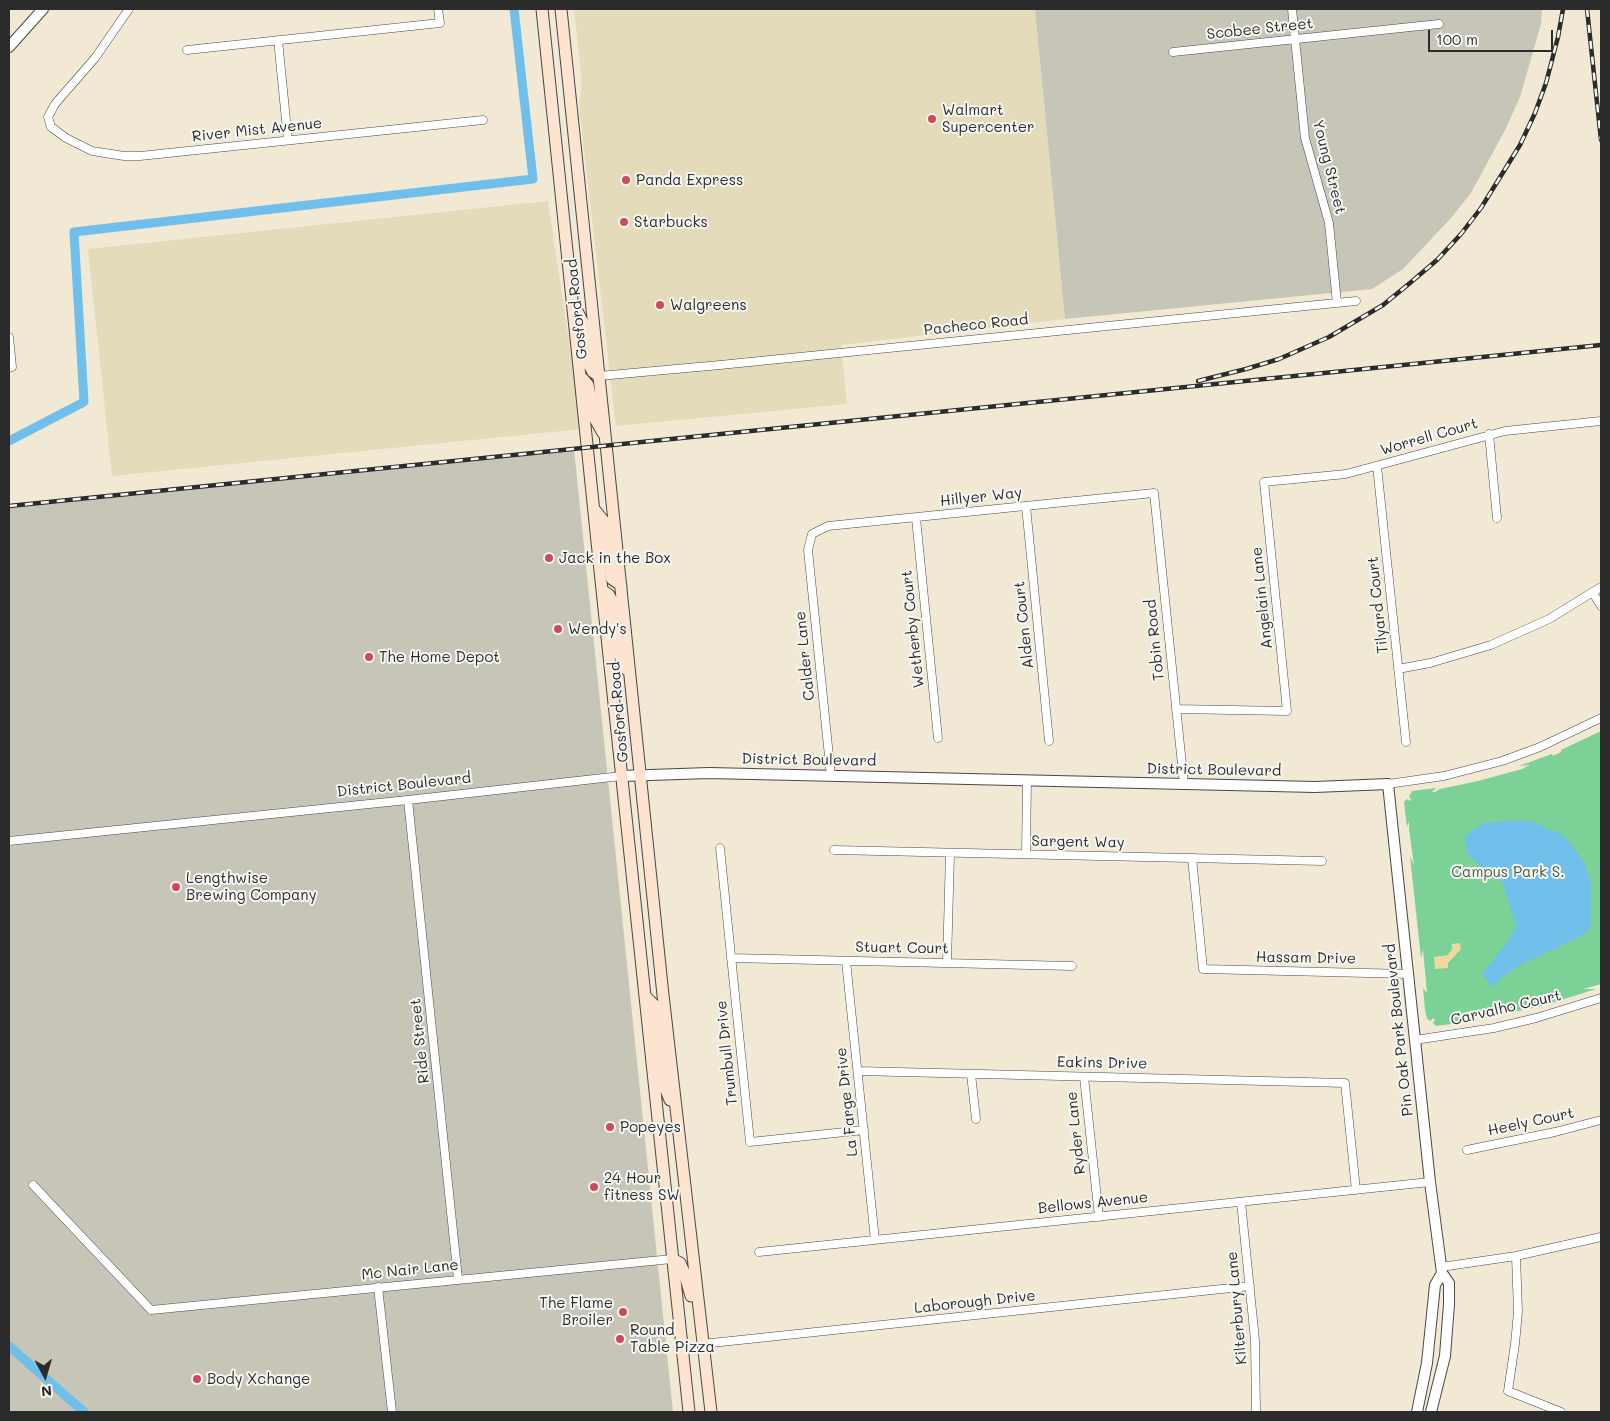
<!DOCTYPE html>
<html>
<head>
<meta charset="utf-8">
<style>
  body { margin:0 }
  #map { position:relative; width:1610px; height:1421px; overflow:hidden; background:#f1e9d4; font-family:Mali,sans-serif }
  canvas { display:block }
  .frame { position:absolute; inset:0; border:10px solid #2b2b2b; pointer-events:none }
  .north { position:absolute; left:20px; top:1351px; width:50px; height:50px; -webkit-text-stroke:4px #f6f6f2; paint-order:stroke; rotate:174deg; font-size:14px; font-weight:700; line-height:20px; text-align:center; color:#2b2b2b }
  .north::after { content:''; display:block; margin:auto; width:18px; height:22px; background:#2b2b2b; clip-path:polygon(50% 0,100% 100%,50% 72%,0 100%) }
  .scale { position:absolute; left:1428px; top:30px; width:125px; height:22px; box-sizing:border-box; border:2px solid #2b2b2b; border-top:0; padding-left:6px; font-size:15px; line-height:18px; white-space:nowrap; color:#2b2b2b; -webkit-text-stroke:4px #f6f6f2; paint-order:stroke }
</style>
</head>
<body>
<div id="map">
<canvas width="1610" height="1421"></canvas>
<div class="frame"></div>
<div class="north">N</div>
<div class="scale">100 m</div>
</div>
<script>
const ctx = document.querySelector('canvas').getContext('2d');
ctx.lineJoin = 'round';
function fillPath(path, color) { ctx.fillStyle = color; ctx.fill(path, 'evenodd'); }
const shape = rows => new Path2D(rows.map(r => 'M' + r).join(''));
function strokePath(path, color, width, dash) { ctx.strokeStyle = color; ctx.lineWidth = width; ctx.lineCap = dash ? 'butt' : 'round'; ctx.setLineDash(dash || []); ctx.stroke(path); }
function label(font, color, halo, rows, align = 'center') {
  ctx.font = font + ' Mali,sans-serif'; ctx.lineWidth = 4; ctx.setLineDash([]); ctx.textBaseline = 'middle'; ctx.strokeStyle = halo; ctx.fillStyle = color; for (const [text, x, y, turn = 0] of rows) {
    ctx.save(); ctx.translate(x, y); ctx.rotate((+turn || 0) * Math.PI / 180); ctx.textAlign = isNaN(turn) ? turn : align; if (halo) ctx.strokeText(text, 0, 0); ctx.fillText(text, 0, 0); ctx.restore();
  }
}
const built = shape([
  [574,9,1035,9,1065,319,841,345,847,404,616,426,579,107,582,81],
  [548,201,582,429,112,476,88,249]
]);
const industrial = shape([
  [1035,9,1542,9,1541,24,1520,97,1505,130,1471,193,1451,218,1403,269,1372,289,1065,319],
  [574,449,673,1412,9,1412,9,506]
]);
const green = shape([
  [1601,731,1601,984,1583,989,1596,989,1542,1006,1480,1019,1497,1012,1468,1019,1464,1018,1460,1019,1467,1022,1436,1026,1433,1023,1435,1020,1433,1018,1431,1021,1427,1019,1425,1010,1423,988,1427,993,1423,950,1421,958,1410,856,1414,865,1409,829,1409,821,1407,827,1404,802,1407,799,1410,801,1411,799,1409,797,1412,791,1436,788,1432,792,1435,792,1440,789,1478,781,1522,769,1530,765,1519,766,1552,754,1553,756,1561,752,1561,750]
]);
const sand = shape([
  [1460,943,1461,949,1448,963,1448,968,1435,969,1434,957,1448,955,1452,949,1452,944]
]);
const water = shape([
  [1506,821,1530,821,1562,835,1573,846,1584,863,1591,882,1591,923,1589,930,1581,936,1523,964,1505,975,1492,987,1482,974,1510,939,1516,925,1502,882,1478,864,1467,853,1465,837,1473,829,1485,823]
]);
const canal = shape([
  [9,441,84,402,74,232,533,179,514,9],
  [9,1346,84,1412]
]);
const minor = shape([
  [129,9,95,58,55,104,48,117,51,127,66,138,92,151,124,156,140,156,483,120],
  [1292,9,1305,138,1329,223,1337,303],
  [278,40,288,140],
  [187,50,440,23,438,9],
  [1173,52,1439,24],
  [9,337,12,367,9,368],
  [599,376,720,365,1356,301],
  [1489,434,1497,518],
  [1377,466,1406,742],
  [1026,506,1049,741],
  [916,518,938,738],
  [1593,593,1601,606],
  [1398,669,1430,663,1491,645,1549,619,1601,587],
  [1176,709,1287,711,1264,482,1346,474,1505,431,1601,421],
  [831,776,808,550,812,534,828,526,1154,493,1184,784],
  [1388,784,1444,776,1502,761,1540,747,1601,718],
  [408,800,458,1279],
  [9,841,408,800,621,776],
  [720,848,750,1142,864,1130],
  [834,850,1322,861],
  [1026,854,1027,780],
  [1192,858,1203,969,1408,974],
  [731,958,1072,966],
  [846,961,875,1240],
  [947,963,950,853],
  [1415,1040,1494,1028,1536,1018,1601,998],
  [858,1071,1345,1083,1356,1190],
  [971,1074,976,1119],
  [1084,1077,1099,1217],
  [1467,1150,1555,1132,1601,1120],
  [33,1185,151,1310,672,1259],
  [1241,1202,1255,1340,1256,1412],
  [759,1252,1430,1182],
  [1516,1256,1518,1312,1515,1344,1508,1391,1561,1412],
  [1441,1267,1516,1256,1601,1237],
  [378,1287,392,1412],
  [702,1344,1250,1286]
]);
const tertiary = shape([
  [9,47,43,9],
  [621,776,709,773,1315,787,1388,784,1430,1182,1442,1273,1449,1283,1449,1304,1445,1356,1431,1412],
  [1417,1412,1427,1363,1435,1285,1442,1273]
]);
const secondary = shape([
  [542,9,602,590,689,1412],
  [561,9,663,995,711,1412],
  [576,309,583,323,587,361,593,372,599,376],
  [583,379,588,385,594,417,603,433],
  [594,509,606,524,612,579,621,585],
  [602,590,609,595,613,603,619,654,627,670],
  [645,996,654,1005,657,1017,663,1083,670,1100],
  [672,1259,680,1263,684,1272,691,1296]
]);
const rail = shape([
  [1587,9,1601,140],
  [1198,381,1246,369,1279,359,1329,337,1383,305,1410,283,1437,260,1461,234,1481,208,1520,145,1535,113,1546,83,1558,37,1563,9],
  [9,506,1601,345]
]);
const markers = [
  [932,119,5,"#d1495b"],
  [626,180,5,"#d1495b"],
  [624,222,5,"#d1495b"],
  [660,305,5,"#d1495b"],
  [549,558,5,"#d1495b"],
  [558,629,5,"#d1495b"],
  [369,657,5,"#d1495b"],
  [176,887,5,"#d1495b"],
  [610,1127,5,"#d1495b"],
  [594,1187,5,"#d1495b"],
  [623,1312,5,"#d1495b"],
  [620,1339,5,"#d1495b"],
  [197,1379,5,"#d1495b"]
];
const streetNames = [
  ["Scobee Street",1260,29,-6],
  ["River Mist Avenue",257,130,-6],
  ["Young Street",1329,167,76],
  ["Gosford Road",577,309,-96],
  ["Pacheco Road",976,325,-6],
  ["Worrell Court",1429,437,-16],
  ["Hillyer Way",981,497,-6],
  ["Angelain Lane",1262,598,-96],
  ["Tilyard Court",1378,605,-96],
  ["Alden Court",1024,625,-96],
  ["Wetherby Court",913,629,-96],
  ["Tobin Road",1155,640,-96],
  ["Calder Lane",805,656,-96],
  ["Gosford Road",619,712,-95],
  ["District Boulevard",809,760,1],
  ["District Boulevard",1214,770,1],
  ["District Boulevard",404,785,-6],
  ["Sargent Way",1078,842,1],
  ["Stuart Court",902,948,1],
  ["Hassam Drive",1306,958,1],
  ["Carvalho Court",1506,1008,-13],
  ["Pin Oak Park Boulevard",1399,1030,-96],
  ["Ride Street",420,1041,-96],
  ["Trumbull Drive",727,1053,-96],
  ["Eakins Drive",1102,1063,1],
  ["La Farge Drive",847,1102,-96],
  ["Heely Court",1531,1122,-12],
  ["Ryder Lane",1076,1133,-96],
  ["Bellows Avenue",1093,1203,-6],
  ["Mc Nair Lane",410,1270,-6],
  ["Laborough Drive",975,1302,-6],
  ["Kilterbury Lane",1237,1308,-95]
];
const poiNames = [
  ["Walmart",942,110],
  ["Supercenter",942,127],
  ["Panda Express",636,180],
  ["Starbucks",634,222],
  ["Walgreens",670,305],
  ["Jack in the Box",559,558],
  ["Wendy's",568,629],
  ["The Home Depot",379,657],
  ["Lengthwise",186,878],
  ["Brewing Company",186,895],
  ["Popeyes",620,1127],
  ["24 Hour",604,1178],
  ["fitness SW",604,1195],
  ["The Flame",613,1303,"right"],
  ["Broiler",613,1320,"right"],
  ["Round",630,1330],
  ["Table Pizza",630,1347],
  ["Body Xchange",207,1379]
];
const parkNames = [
  ["Campus Park S.",1508,872]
];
fillPath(built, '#e3dbba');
fillPath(industrial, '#c6c5b8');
fillPath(green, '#7cd296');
fillPath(sand, '#eeda9e');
fillPath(water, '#6fbfea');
strokePath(canal, '#6fbfea', 9);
strokePath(minor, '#494844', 9);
strokePath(tertiary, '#494844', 12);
strokePath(secondary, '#494844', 13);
strokePath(minor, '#fff', 8);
strokePath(tertiary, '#fff', 10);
strokePath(secondary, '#fde4d1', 11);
strokePath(rail, '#2b2b2b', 4.5);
strokePath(rail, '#f6f6f2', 2.5, [8]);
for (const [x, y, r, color] of markers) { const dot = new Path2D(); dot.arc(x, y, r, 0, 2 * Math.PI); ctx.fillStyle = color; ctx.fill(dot); strokePath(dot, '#f6f6f2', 2); }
label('15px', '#2b2b2b', '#f6f6f2', streetNames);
label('15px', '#2b2b2b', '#f6f6f2', poiNames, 'left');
label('15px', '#435d4b', '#f6f6f2', parkNames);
</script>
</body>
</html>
